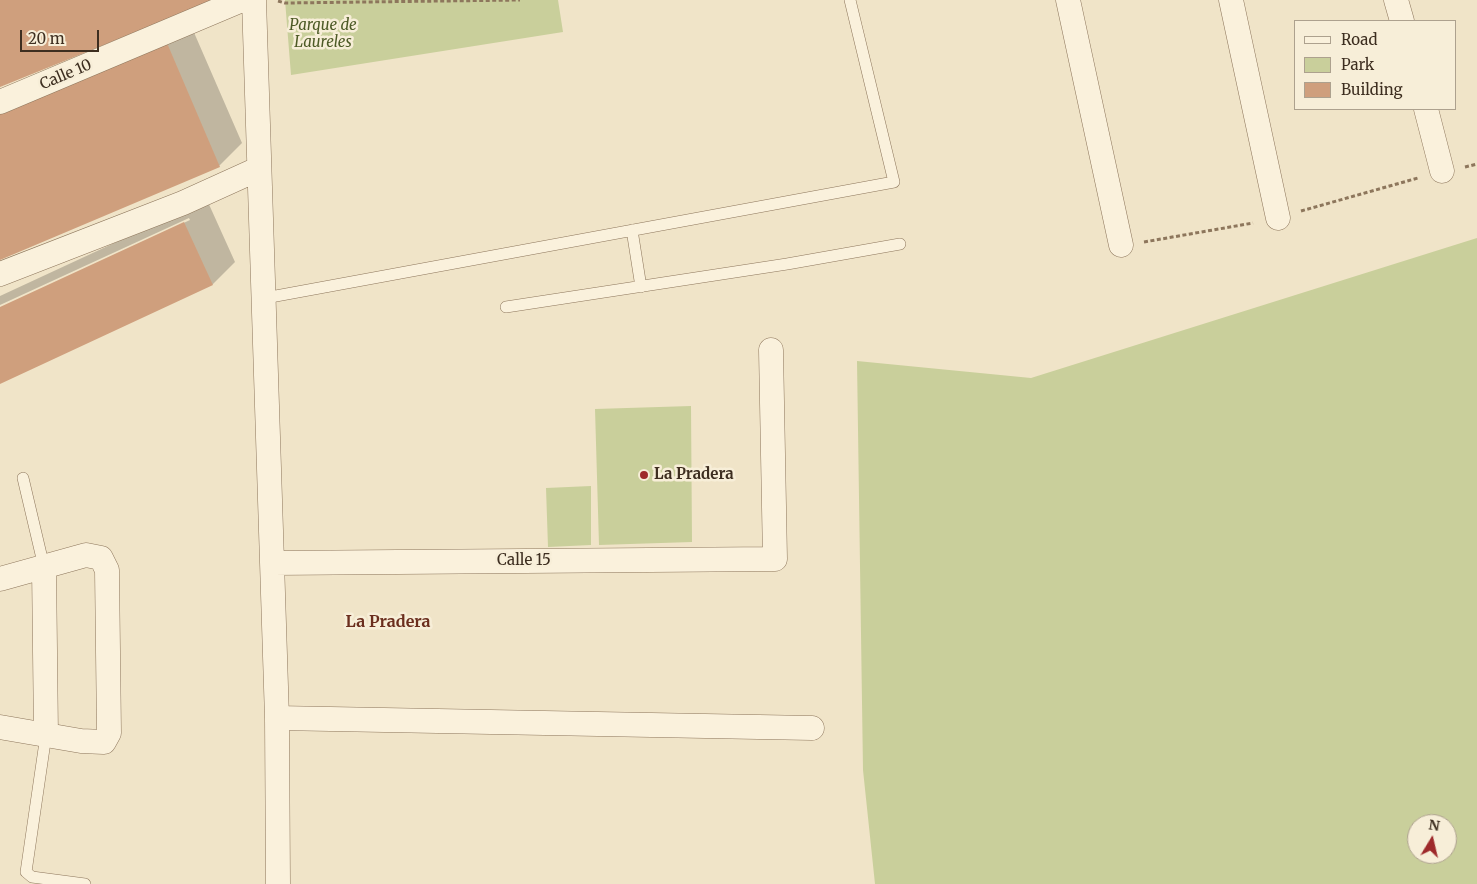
<!DOCTYPE html>
<html>
<head>
<meta charset="utf-8">
<style>
  body { margin:0 }
  #map { position:relative; width:1477px; height:884px; overflow:hidden; background:#f0e4c8; font-family:Merriweather,serif }
  canvas { display:block }
  .legend { position:absolute; left:1294px; top:20px; width:162px; height:90px; box-sizing:border-box; background:#f7eed8; border:1px solid #ada18e; margin:0; padding:6px 9px; list-style:none; font-size:15px; color:#3d2e20 }
  .legend li { display:flex; align-items:center; gap:10px; height:25px }
  .legend b { width:25px; border:1px solid #ada18e }
  .north { position:absolute; left:1407px; top:814px; width:50px; height:50px; box-sizing:border-box; background:#f7eed8; border:1px solid #ada18e; border-radius:50%; rotate:9deg; font-size:14px; font-weight:700; line-height:20px; text-align:center; color:#3d2e20 }
  .north::after { content:''; display:block; margin:auto; width:18px; height:22px; background:#9e2a2b; clip-path:polygon(50% 0,100% 100%,50% 72%,0 100%) }
  .scale { position:absolute; left:20px; top:30px; width:79px; height:22px; box-sizing:border-box; border:2px solid #3d2e20; border-top:0; padding-left:6px; font-size:15px; line-height:18px; white-space:nowrap; color:#3d2e20; -webkit-text-stroke:4px #f7eed8; paint-order:stroke }
</style>
</head>
<body>
<div id="map">
<canvas width="1477" height="884"></canvas>
<ul class="legend">
<li><b style="height:6px;background:#faf1dc"></b>Road</li>
<li><b style="height:14px;background:#c9cf9b"></b>Park</li>
<li><b style="height:14px;background:#cf9f7d"></b>Building</li>
</ul>
<div class="north">N</div>
<div class="scale">20 m</div>
</div>
<script>
const ctx = document.querySelector('canvas').getContext('2d');
ctx.lineJoin = 'round';
function fillPath(path, color) { ctx.fillStyle = color; ctx.fill(path, 'evenodd'); }
const shape = rows => new Path2D(rows.map(r => 'M' + r).join(''));
function strokePath(path, color, width, dash) { ctx.strokeStyle = color; ctx.lineWidth = width; ctx.lineCap = dash ? 'butt' : 'round'; ctx.setLineDash(dash || []); ctx.stroke(path); }
function label(font, color, halo, rows, align = 'center') {
  ctx.font = font + ' Merriweather,serif'; ctx.lineWidth = 5; ctx.setLineDash([]); ctx.textBaseline = 'middle'; ctx.strokeStyle = halo; ctx.fillStyle = color; for (const [text, x, y, turn = 0] of rows) {
    ctx.save(); ctx.translate(x, y); ctx.rotate((+turn || 0) * Math.PI / 180); ctx.textAlign = isNaN(turn) ? turn : align; if (halo) ctx.strokeText(text, 0, 0); ctx.fillText(text, 0, 0); ctx.restore();
  }
}
const green = shape([
  [285,0,558,0,563,32,291,75],
  [1477,238,1477,884,875,884,863,770,857,361,1031,378],
  [1417,824,1447,824,1447,854,1417,854],
  [691,406,692,542,599,545,595,409],
  [591,486,591,545,548,547,546,488]
]);
const shadow = shape([
  [189,21,242,143,219,166,0,259,0,101],
  [207,200,235,262,213,284,0,382,0,308,190,220,189,218,0,305,0,296]
]);
const building = shape([
  [0,0,215,0,0,87],
  [167,43,220,167,0,260,0,113],
  [184,222,213,285,0,384,0,307]
]);
const path = shape([
  [278,1,285,3,520,0],
  [1465,167,1477,164],
  [1301,211,1418,178],
  [1144,242,1253,223]
]);
const service = shape([
  [632,230,641,287],
  [265,298,894,182,850,0],
  [506,307,787,264,900,244],
  [23,478,44,567],
  [46,735,26,872,32,877,85,884]
]);
const minor = shape([
  [254,0,277,718,278,884],
  [1068,0,1121,245],
  [1231,0,1278,218],
  [1396,0,1402,21],
  [0,102,242,0],
  [1426,109,1442,171],
  [0,274,183,203,258,169],
  [273,563,775,559,771,350],
  [44,567,46,735],
  [0,579,86,555,101,558,107,570,109,733,104,742,81,741,0,727],
  [277,718,812,728]
]);
const markers = [
  [644,475,5,"#9e2a2b"]
];
const parkNames = [
  ["Parque de",323,26],
  ["Laureles",323,43]
];
const streetNames = [
  ["Calle 10",66,75,-23],
  ["Calle 15",524,561]
];
const poiNames = [
  ["La Pradera",654,475]
];
const neighbourhoodNames = [
  ["La Pradera",388,622]
];
fillPath(green, '#c9cf9b');
fillPath(shadow, '#0003');
fillPath(building, '#cf9f7d');
strokePath(service, '#8d765c', 12);
strokePath(minor, '#8d765c', 25);
strokePath(path, '#8d765c', 3, [4, 2.5]);
strokePath(service, '#faf1dc', 11);
strokePath(minor, '#faf1dc', 24);
for (const [x, y, r, color] of markers) { const dot = new Path2D(); dot.arc(x, y, r, 0, 2 * Math.PI); ctx.fillStyle = color; ctx.fill(dot); strokePath(dot, '#f7eed8', 2); }
label('italic 15px', '#4d5a26', '#f7eed8', parkNames);
label('15px', '#3d2e20', '#f7eed8', streetNames);
label('bold 15px', '#3d2e20', '#f7eed8', poiNames, 'left');
label('bold 16px', '#6b2e1e', '#f7eed8', neighbourhoodNames);
</script>
</body>
</html>
